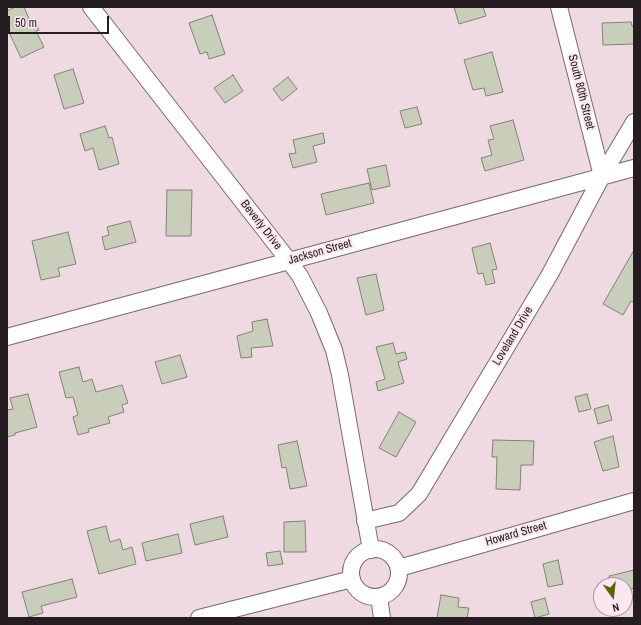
<!DOCTYPE html>
<html>
<head>
<meta charset="utf-8">
<style>
  body { margin:0 }
  #map { position:relative; width:641px; height:625px; overflow:hidden; background:#efd9e3; font-family:"Archivo Narrow",sans-serif }
  canvas { display:block }
  .frame { position:absolute; inset:0; border:8px solid #251d21; pointer-events:none }
  .north { position:absolute; left:593px; top:577px; width:40px; height:40px; box-sizing:border-box; background:#fce6f0; border:1px solid #a6969d; border-radius:50%; rotate:165deg; font-size:11px; font-weight:700; line-height:16px; text-align:center; color:#251d21 }
  .north::after { content:''; display:block; margin:auto; width:14px; height:18px; background:#586406; clip-path:polygon(50% 0,100% 100%,50% 72%,0 100%) }
  .scale { position:absolute; left:8px; top:16px; width:101px; height:18px; box-sizing:border-box; border:2px solid #251d21; border-top:0; padding-left:5px; font-size:12px; line-height:14px; white-space:nowrap; color:#251d21; -webkit-text-stroke:3px #fce6f0; paint-order:stroke }
</style>
</head>
<body>
<div id="map">
<canvas width="641" height="625"></canvas>
<div class="frame"></div>
<div class="north">N</div>
<div class="scale">50 m</div>
</div>
<script>
const ctx = document.querySelector('canvas').getContext('2d');
ctx.lineJoin = 'round';
function fillPath(path, color) { ctx.fillStyle = color; ctx.fill(path, 'evenodd'); }
const shape = rows => new Path2D(rows.map(r => 'M' + r).join(''));
function strokePath(path, color, width, dash) { ctx.strokeStyle = color; ctx.lineWidth = width; ctx.lineCap = dash ? 'butt' : 'round'; ctx.setLineDash(dash || []); ctx.stroke(path); }
function label(font, color, halo, rows, align = 'center') {
  ctx.font = font + ' "Archivo Narrow",sans-serif'; ctx.lineWidth = 4; ctx.setLineDash([]); ctx.textBaseline = 'middle'; ctx.strokeStyle = halo; ctx.fillStyle = color; for (const [text, x, y, turn = 0] of rows) {
    ctx.save(); ctx.translate(x, y); ctx.rotate((+turn || 0) * Math.PI / 180); ctx.textAlign = isNaN(turn) ? turn : align; if (halo) ctx.strokeText(text, 0, 0); ctx.fillText(text, 0, 0); ctx.restore();
  }
}
const building = shape([
  [15,7,24,7,31,23,35,21,39,30,36,31,44,47,21,58,7,28,7,11,15,7],
  [454,7,483,7,486,16,459,24,454,7],
  [212,15,225,54,209,59,207,52,200,54,189,23,212,15],
  [631,22,632,26,634,26,634,44,603,45,602,23,631,22],
  [492,52,503,92,486,96,484,88,473,90,464,60,492,52],
  [73,69,84,103,64,109,54,75,73,69],
  [233,75,243,91,225,103,214,88,233,75],
  [288,77,297,89,282,101,273,89,288,77],
  [417,107,422,124,405,128,400,111,417,107],
  [513,120,524,160,485,171,481,158,492,155,488,140,494,139,490,126,513,120],
  [105,126,109,138,112,137,119,164,99,170,93,148,85,151,80,134,105,126],
  [323,133,325,143,313,146,317,162,293,168,289,154,296,153,293,140,323,133],
  [386,165,390,186,372,190,367,169,386,165],
  [369,183,374,203,326,215,321,194,369,183],
  [167,190,192,190,191,236,166,236,167,190],
  [130,221,136,242,105,250,102,237,109,235,107,227,130,221],
  [68,232,76,264,58,268,60,276,41,280,32,241,68,232],
  [490,243,497,269,492,270,495,283,486,285,483,273,478,274,472,248,490,243],
  [634,250,634,303,631,301,623,315,603,304,634,250],
  [376,274,384,310,366,315,357,278,376,274],
  [267,319,273,346,251,348,252,357,241,358,237,336,253,331,252,322,267,319],
  [393,343,396,354,405,352,407,359,398,362,404,383,378,391,376,382,385,379,376,347,393,343],
  [180,355,187,377,162,384,155,362,180,355],
  [79,367,83,382,92,379,96,392,122,385,128,403,122,405,124,412,108,417,110,423,88,429,89,432,78,435,73,417,78,415,73,397,66,398,59,372,79,367],
  [28,394,37,427,15,433,15,435,7,437,7,410,13,409,10,398,28,394],
  [587,394,591,409,579,412,575,397,587,394],
  [608,405,612,420,598,424,594,409,608,405],
  [399,412,416,422,396,457,379,448,399,412],
  [613,436,619,467,603,471,594,442,613,436],
  [493,440,534,441,533,465,521,465,520,490,496,489,497,457,492,457,493,440],
  [297,441,307,486,290,489,286,467,282,468,278,445,297,441],
  [223,516,228,537,195,545,190,524,223,516],
  [305,521,306,552,284,552,284,522,305,521],
  [106,526,110,542,120,539,123,550,132,547,136,564,99,574,87,531,106,526],
  [178,534,182,553,146,561,142,543,178,534],
  [280,551,283,564,268,566,266,553,280,551],
  [558,560,563,584,548,587,543,564,558,560],
  [634,570,634,588,625,591,625,585,611,585,609,576,634,570],
  [72,579,77,597,41,606,43,613,29,617,22,592,72,579],
  [441,595,459,598,458,607,469,608,467,618,437,618,441,595],
  [545,598,549,614,535,618,531,602,545,598]
]);
const minor = shape([
  [91,7,289,261,300,276,319,313,334,350,340,375,371,550],
  [559,7,602,176],
  [7,337,634,168],
  [365,521,399,513,419,494,550,274,602,176,634,122],
  '351 573a24 24 0 1 1 48 0a24 24 0 1 1-48 0Z',
  [399,568,634,501],
  [379,597,382,618],
  [199,618,352,579]
]);
const streetNames = [
  ["South 80th Street",581,92,76],
  ["Beverly Drive",261,225,52],
  ["Jackson Street",320,252,-16],
  ["Loveland Drive",513,336,-59],
  ["Howard Street",516,534,-16]
];
fillPath(building, '#c9ceba');
strokePath(building, '#808472', 1);
strokePath(minor, '#796770', 18);
strokePath(minor, '#fff', 16);
label('12px', '#251d21', '#fce6f0', streetNames);
</script>
</body>
</html>
